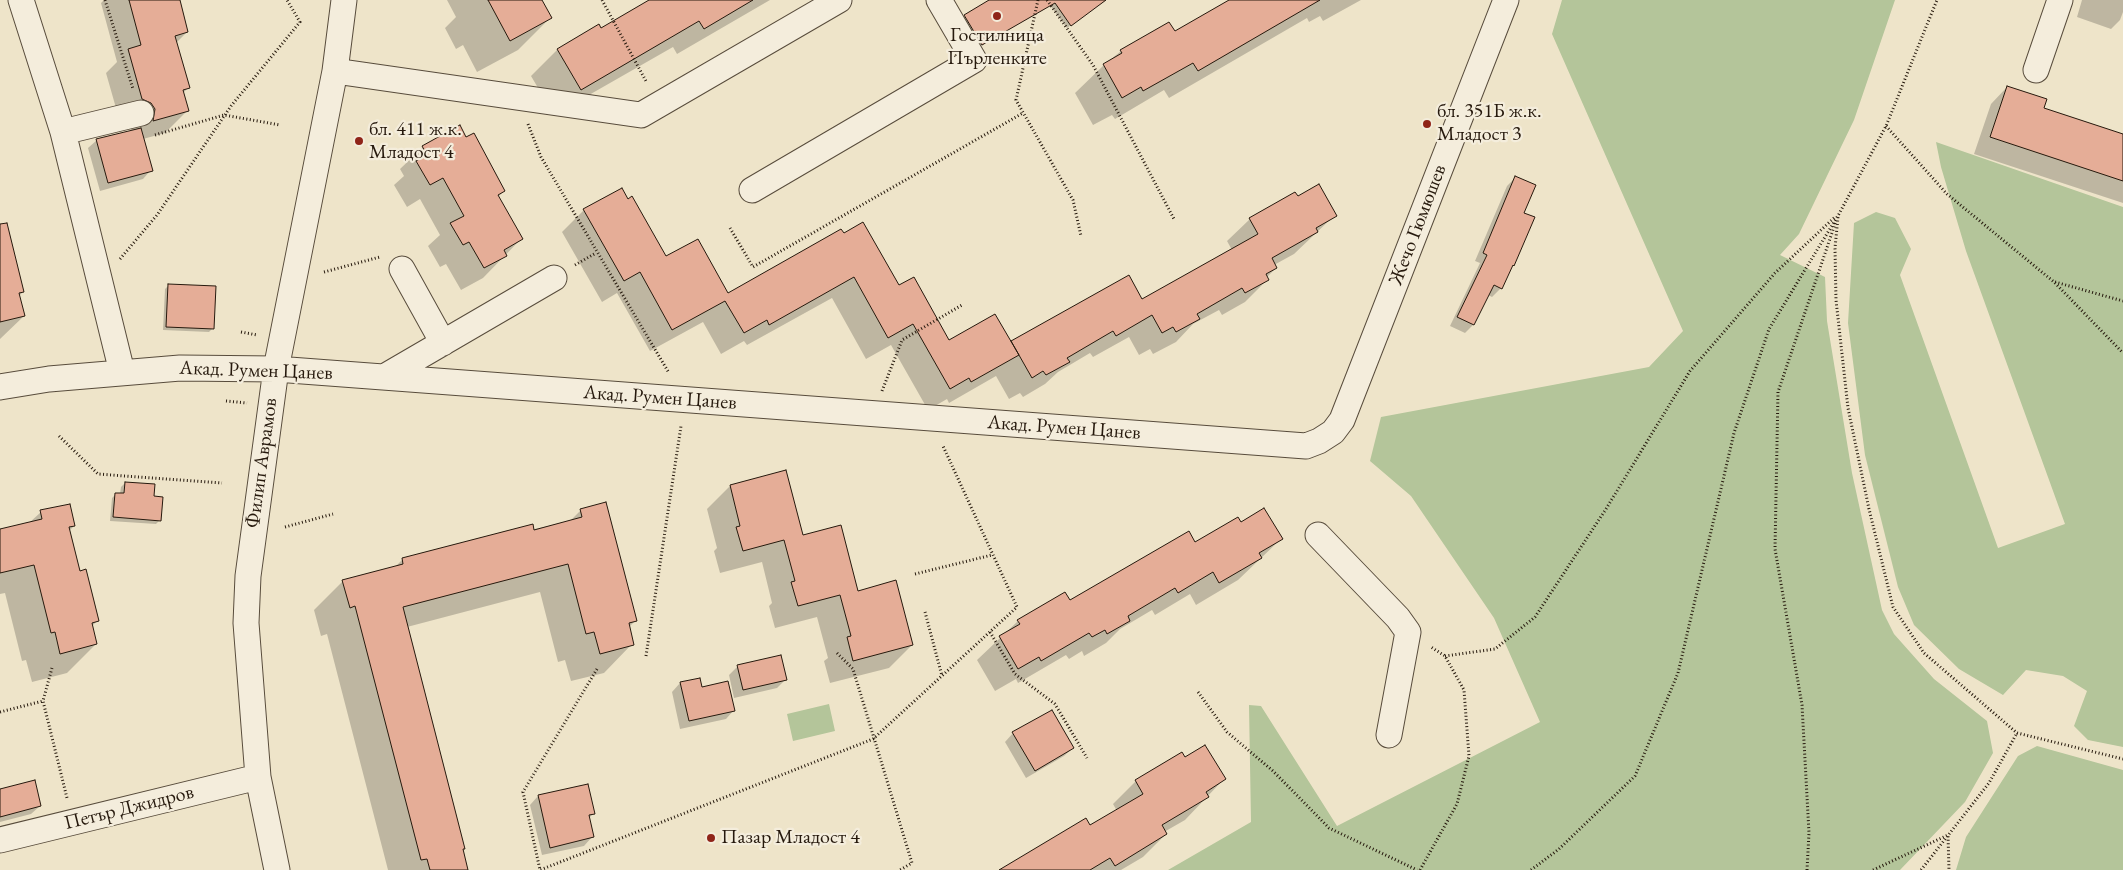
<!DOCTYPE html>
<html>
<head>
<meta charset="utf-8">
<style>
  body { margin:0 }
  canvas { display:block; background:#eee4c9 }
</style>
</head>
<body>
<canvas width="2123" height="870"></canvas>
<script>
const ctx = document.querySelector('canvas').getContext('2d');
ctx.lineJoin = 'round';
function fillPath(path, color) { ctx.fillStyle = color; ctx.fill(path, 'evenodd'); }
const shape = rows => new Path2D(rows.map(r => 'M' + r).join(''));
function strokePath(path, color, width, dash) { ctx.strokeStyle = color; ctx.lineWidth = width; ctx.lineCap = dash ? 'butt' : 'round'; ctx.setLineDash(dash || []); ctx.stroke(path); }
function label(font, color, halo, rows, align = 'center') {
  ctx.font = font + ' "EB Garamond",serif'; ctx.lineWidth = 4.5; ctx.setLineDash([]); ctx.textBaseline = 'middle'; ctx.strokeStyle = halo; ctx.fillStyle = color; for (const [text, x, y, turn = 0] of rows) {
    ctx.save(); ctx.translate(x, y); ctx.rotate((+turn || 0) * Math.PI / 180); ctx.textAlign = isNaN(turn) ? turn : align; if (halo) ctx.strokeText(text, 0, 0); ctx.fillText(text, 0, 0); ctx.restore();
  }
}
const green = shape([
  [1562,0,1895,0,1854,120,1799,234,1780,255,1825,277,1827,321,1852,473,1882,610,1894,634,1934,679,1987,721,1993,753,1965,802,1900,870,1168,870,1251,822,1249,705,1261,706,1337,826,1540,722,1494,618,1411,496,1370,461,1381,417,1649,367,1683,331,1552,34],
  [1936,142,2123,207,2123,747,2088,740,2074,726,2087,691,2063,676,2026,670,2003,695,1959,669,1914,625,1898,587,1865,455,1848,323,1854,223,1876,212,1895,218,1911,249,1900,275,1998,548,2065,524,1966,251,1941,167],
  [829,704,835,731,793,741,787,714],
  [2037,746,2123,770,2123,870,1956,870,1966,837,2018,756]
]);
const shadow = shape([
  [104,0,178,0,187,32,176,43,188,88,183,93,188,110,165,133,143,139,151,170,143,179,100,191,88,148,97,140,132,131,128,125,120,122,106,73,117,62,101,3],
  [447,0,541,0,550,18,518,50,477,72,463,45,456,49,445,28,456,17],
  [651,0,770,0,677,54,673,47,554,115,531,76,557,50,598,26,600,30],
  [992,0,1024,0,1023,20,978,48,961,19],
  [1046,0,1105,0,1067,28],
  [1232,0,1361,0,1323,21,1320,16,1309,22,1307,18,1169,98,1164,90,1115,119,1112,115,1093,125,1075,93,1104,65,1121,51,1169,23,1174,33],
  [2082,0,2123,0,2123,12,2120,20,2111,29,2077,17],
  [2007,87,2043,109,2123,135,2123,203,1974,154,1991,104],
  [466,138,504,191,498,197,521,239,483,278,461,290,446,264,440,267,428,246,440,235,420,199,407,207,394,185,404,176,400,169,423,147],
  [1515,178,1523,214,1513,265,1501,288,1492,297,1488,295,1473,325,1465,333,1450,326,1480,263,1475,261,1507,186],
  [1298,198,1335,215,1294,254,1274,265,1276,268,1266,278,1267,280,1245,302,1222,315,1219,310,1193,324,1176,342,1153,354,1150,349,1139,355,1129,337,1093,357,1090,353,1058,372,1045,384,1023,397,1020,393,1009,399,996,376,949,403,947,399,928,410,891,345,866,359,832,298,747,345,744,341,721,354,703,322,650,351,617,293,602,302,562,232,584,210,728,295,841,230,898,287,949,342,1011,343,1142,300,1232,250,1227,241,1250,219],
  [0,246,23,292,19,296,24,316,0,339],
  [169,285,213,328,209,332,163,330,165,289],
  [785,472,802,537,912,645,889,668,830,683,824,661,828,658,817,617,775,628,769,606,772,603,762,562,720,573,714,551,717,548,707,509,730,486],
  [125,483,153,497,160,520,156,524,110,521,112,498,116,494,120,494,121,487],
  [581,510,635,621,628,628,632,644,604,673,571,681,565,660,558,662,540,592,407,627,464,848,462,851,466,870,388,870,327,634,321,636,314,610,343,581,395,567,403,559,570,521],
  [41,512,74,526,69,531,79,572,97,621,91,627,96,644,67,673,32,682,26,660,22,661,5,593,0,594,0,530,29,523],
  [1240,523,1281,539,1238,580,1196,605,1190,594,1155,615,1152,610,1120,629,1106,643,1084,656,1082,651,1069,659,1066,655,1018,683,1016,679,995,691,977,660,1018,621,1070,602],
  [738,666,786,679,777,688,734,698,729,675],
  [699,679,701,689,734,710,726,719,680,729,672,692,680,683],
  [1013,733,1073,748,1064,756,1026,778,1005,742],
  [1182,754,1184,759,1224,779,1185,820,1164,832,1166,834,1143,857,1121,870,1001,870,1090,827,1117,811,1113,804,1136,781],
  [587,785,593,814,588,819,592,837,584,846,542,855,530,805,538,796],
  [0,790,40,806,31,814,0,822]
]);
const building = shape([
  [129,0,180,0,188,32,175,36,190,88,183,90,189,111,153,121,155,109,151,103,142,99,128,49,141,45,129,0],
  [488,0,542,0,552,18,510,41,488,0],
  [649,0,753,0,704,29,699,21,581,90,557,49,599,24,601,28,649,0],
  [989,0,1106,0,1071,26,1055,3,982,45,964,15,989,0],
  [1229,0,1320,0,1198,71,1193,63,1143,91,1141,87,1122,98,1103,64,1122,53,1120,50,1169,22,1175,31,1229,0],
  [2007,86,2047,99,2044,108,2123,134,2123,181,1990,137,2007,86],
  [460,125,466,137,474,133,505,191,498,195,523,239,504,250,507,256,484,268,469,242,463,245,450,223,464,216,443,178,430,185,416,161,427,155,422,146,460,125],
  [141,128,153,171,108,183,96,139,141,128],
  [1515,176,1536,185,1524,213,1535,217,1514,266,1513,265,1502,289,1494,285,1474,325,1457,317,1487,255,1483,253,1515,176],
  [1319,184,1337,216,1316,228,1318,232,1272,258,1277,268,1266,274,1269,280,1245,293,1242,288,1197,314,1200,319,1176,332,1173,327,1162,333,1152,315,1116,336,1113,331,1067,358,1070,362,1046,375,1043,371,1032,378,1011,341,1129,275,1142,299,1258,234,1249,218,1295,192,1298,196,1319,184],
  [622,188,628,199,632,196,666,256,698,239,728,293,841,229,844,233,863,222,899,285,914,277,949,340,995,314,1019,355,971,382,969,378,950,389,913,324,888,338,854,277,769,325,767,320,744,333,725,301,672,330,640,272,624,281,583,209,622,188],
  [7,223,24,292,19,293,25,316,0,322,0,224,7,223],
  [168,284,216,286,214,329,166,327,168,284],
  [786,470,803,535,841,525,858,591,896,580,913,645,853,661,847,637,851,636,840,595,798,606,791,582,795,581,784,540,743,551,736,527,740,526,730,485,786,470],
  [125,482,155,484,154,496,163,497,161,521,113,517,115,493,124,493,125,482],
  [606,502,637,621,629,623,634,645,600,654,594,632,586,634,568,564,403,607,465,849,463,849,468,870,430,870,427,859,421,860,355,606,350,608,342,580,403,564,402,558,533,524,534,530,582,517,580,509,606,502],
  [70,504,75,526,69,527,80,571,86,569,99,621,92,623,97,644,60,654,55,632,51,633,34,565,0,573,0,529,42,519,40,510,70,504],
  [1264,508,1283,539,1259,553,1262,558,1219,583,1213,572,1178,593,1175,588,1128,616,1130,621,1107,634,1105,630,1092,637,1089,633,1041,661,1039,657,1018,669,999,636,1020,624,1017,620,1065,592,1070,600,1189,531,1195,542,1238,517,1241,522,1264,508],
  [781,655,787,680,743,690,737,665,781,655],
  [700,678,702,687,728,681,735,711,689,721,680,682,700,678],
  [1052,710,1074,748,1035,771,1012,732,1052,710],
  [1205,745,1226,779,1206,792,1209,797,1162,825,1167,834,1115,866,1110,858,1090,870,999,870,1086,818,1090,825,1143,794,1135,780,1182,752,1185,757,1205,745],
  [35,780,41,806,0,817,0,789,35,780],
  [588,784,595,814,589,815,594,837,550,848,538,795,588,784]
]);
const path = shape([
  [105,0,133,89],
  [602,0,647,83],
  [1038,0,1016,100,1073,200,1081,236],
  [1047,0,1093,65,1174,219],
  [528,124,541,157,669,373],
  [1886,126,1947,194,2054,282,2123,353],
  [155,135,224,115,280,125],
  [1838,217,1835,248,1836,300,1848,408,1869,509,1893,607,1924,653,2017,733,2123,759],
  [730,228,753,267,1023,113],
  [120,259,157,215,231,106,300,22,287,0],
  [575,265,596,253],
  [324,272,380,257],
  [2055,282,2123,301],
  [241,332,257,335],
  [882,391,902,340,962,305],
  [226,401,247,403],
  [59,436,98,474,222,483],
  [285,527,333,514],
  [915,574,992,555],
  [925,612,942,676],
  [990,632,1015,674,1055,704,1087,758],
  [837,653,853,669,912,863,900,870],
  [646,656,681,426],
  [1445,656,1495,649,1535,617,1606,509,1690,371,1775,273,1835,217],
  [52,668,43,701,67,798],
  [597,669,523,792,540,870,873,739,1017,607,943,446],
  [1198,692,1227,732,1273,771,1329,828,1417,870],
  [0,712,43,701],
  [1420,870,1457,804,1469,756,1464,690,1445,656,1431,647],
  [1531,870,1559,849,1635,776,1678,673,1734,433,1769,329,1839,214,1886,126,1937,0],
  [1807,870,1809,833,1802,705,1775,549,1778,392,1836,221],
  [1873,870,1948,835,1949,870],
  [1921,870,1989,783,2017,733]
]);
const minor = shape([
  [21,0,63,132,122,372],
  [2036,70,2060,0],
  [335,71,641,115,839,0],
  [63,132,141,113],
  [752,190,974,60,939,0],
  [402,269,443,343],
  [384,377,554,278],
  [0,387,49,379,180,368,276,369,1306,446,1319,441,1333,432,1342,420,1506,0],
  [1318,535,1398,618,1408,632,1389,735],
  [0,840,258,777],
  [277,870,258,777,246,623,248,576,276,369,335,71,344,0]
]);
const markers = [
  [997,16,5,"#8f2418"],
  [1427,124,5,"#8f2418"],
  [359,141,5,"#8f2418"],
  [711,838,5,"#8f2418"]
];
const poiNames = [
  ["Гостилница",997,36,"center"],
  ["Пърленките",997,59,"center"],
  ["бл. 351Б ж.к.",1437,112],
  ["Младост 3",1437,135],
  ["бл. 411 ж.к.",369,130],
  ["Младост 4",369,153],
  ["Пазар Младост 4",721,838]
];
const streetNames = [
  ["Жечо Гюмюшев",1418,225,-69],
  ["Акад. Румен Цанев",256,371,2],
  ["Акад. Румен Цанев",660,398,4],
  ["Акад. Румен Цанев",1064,428,4],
  ["Филип Аврамов",262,463,-82],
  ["Петър Джидров",129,808,-14]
];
fillPath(green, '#b4c59a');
fillPath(shadow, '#0003');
fillPath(building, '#e5ad97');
strokePath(building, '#26190d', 1);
strokePath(minor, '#584c3c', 27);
strokePath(path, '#26190d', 3, [1, 2.5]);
strokePath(minor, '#f4eddc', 25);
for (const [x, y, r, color] of markers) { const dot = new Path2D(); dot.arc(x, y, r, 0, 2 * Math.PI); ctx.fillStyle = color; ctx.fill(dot); strokePath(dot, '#f4eddc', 2); }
label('20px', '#26190d', '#f4eddc', poiNames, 'left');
label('20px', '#26190d', '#f4eddc', streetNames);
</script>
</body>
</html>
